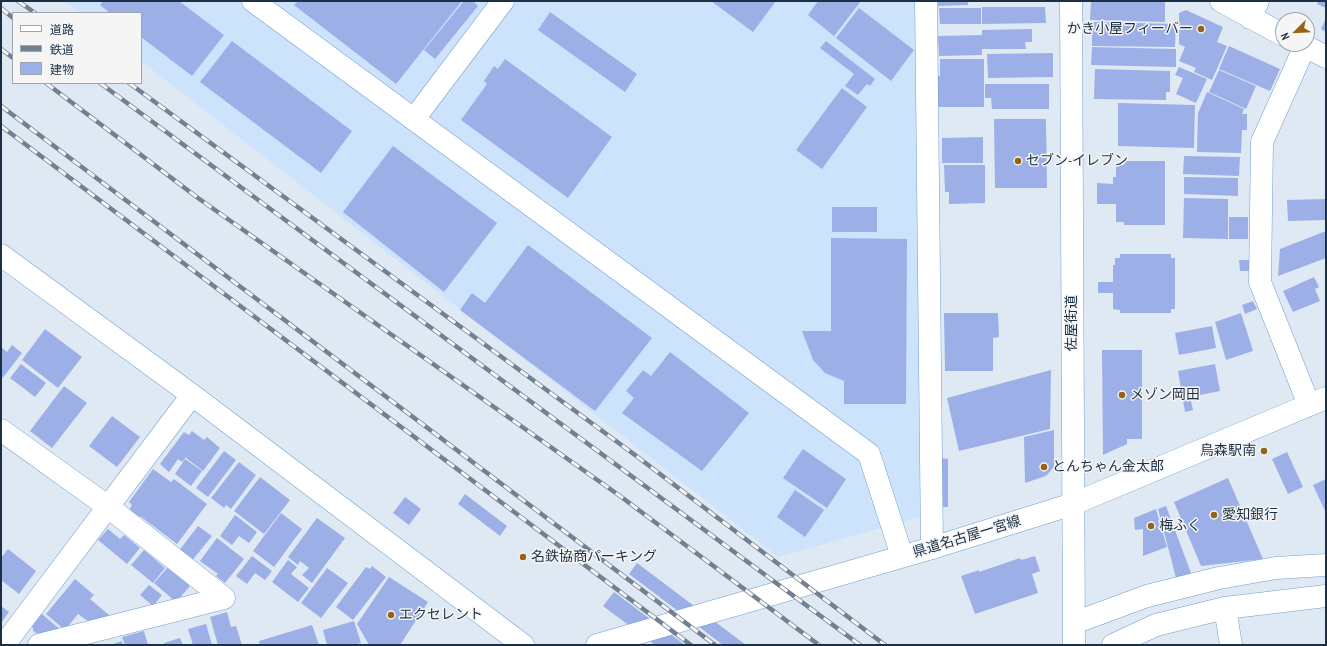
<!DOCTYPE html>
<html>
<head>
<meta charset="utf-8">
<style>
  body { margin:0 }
  #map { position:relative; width:1327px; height:646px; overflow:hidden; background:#dfe9f4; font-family:"PT Sans Narrow","Noto Sans JP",sans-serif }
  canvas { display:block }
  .frame { position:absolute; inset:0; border:2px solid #1c3045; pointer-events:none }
  .legend { position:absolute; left:12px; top:12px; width:130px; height:72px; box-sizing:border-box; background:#f5f5f5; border:1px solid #9ea6af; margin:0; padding:5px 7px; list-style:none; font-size:12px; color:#1c3045 }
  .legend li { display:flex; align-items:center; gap:8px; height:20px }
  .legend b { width:20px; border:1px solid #9ea6af }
  .north { position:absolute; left:1275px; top:12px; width:40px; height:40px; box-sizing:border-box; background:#f5f5f5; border:1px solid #9ea6af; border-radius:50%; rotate:246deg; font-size:11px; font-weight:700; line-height:16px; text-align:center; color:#1c3045 }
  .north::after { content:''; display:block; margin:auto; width:14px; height:18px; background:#956216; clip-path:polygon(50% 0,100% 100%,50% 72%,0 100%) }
</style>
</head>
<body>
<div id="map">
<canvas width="1327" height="646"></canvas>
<div class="frame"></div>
<ul class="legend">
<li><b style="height:5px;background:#fff"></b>道路</li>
<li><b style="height:5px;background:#718192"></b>鉄道</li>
<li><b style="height:11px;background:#9dafe7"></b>建物</li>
</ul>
<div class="north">N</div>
</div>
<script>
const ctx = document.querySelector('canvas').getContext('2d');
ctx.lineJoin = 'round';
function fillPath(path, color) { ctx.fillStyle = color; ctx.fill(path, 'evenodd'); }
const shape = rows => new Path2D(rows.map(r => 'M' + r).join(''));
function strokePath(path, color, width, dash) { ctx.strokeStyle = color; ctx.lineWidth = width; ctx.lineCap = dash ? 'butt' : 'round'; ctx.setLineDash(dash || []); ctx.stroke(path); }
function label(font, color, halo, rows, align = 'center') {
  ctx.font = font + ' "PT Sans Narrow","Noto Sans JP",sans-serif'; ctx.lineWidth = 3; ctx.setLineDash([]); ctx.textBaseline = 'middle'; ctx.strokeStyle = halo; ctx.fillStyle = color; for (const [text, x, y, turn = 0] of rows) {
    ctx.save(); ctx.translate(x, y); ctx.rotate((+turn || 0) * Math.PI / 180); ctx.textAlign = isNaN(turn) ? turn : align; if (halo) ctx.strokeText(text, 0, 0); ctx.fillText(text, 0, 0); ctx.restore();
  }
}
const built = shape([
  [64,1,918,1,924,516,778,557,141,61,141,13,79,13]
]);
const building = shape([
  [103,1,179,1,224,35,192,76,141,37,141,13,110,13,100,5],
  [298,1,462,1,396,84,294,5],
  [464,1,473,1,478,6,435,59,424,50],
  [711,1,776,1,753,32],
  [818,1,861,1,834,36,808,15],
  [938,1,968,1,968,5,938,6],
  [1091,1,1165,1,1165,22,1090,20],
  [1318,1,1326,1,1326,8,1317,4],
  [982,7,1045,7,1046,23,982,24],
  [859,8,914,50,891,81,836,38],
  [939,8,981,8,981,24,940,24],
  [1186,10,1223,27,1217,42,1227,46,1212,80,1194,72,1196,68,1179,61,1185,47,1179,44,1179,13],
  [550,12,637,74,625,92,538,30],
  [1326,18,1326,32,1321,29],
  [1092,22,1176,24,1175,47,1092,46],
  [1032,29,1032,42,1025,42,1026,49,982,49,982,30],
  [982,35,982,55,939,56,938,36],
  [232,41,352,131,321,173,200,82],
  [826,41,875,79,870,86,867,84,858,95,845,86,854,74,820,48],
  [1229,46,1280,69,1270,91,1219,69],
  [1092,47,1176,49,1176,67,1091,65],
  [1053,53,1053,77,988,78,987,54],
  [505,59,612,137,568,198,461,120,487,84,484,81,494,66,498,69],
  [940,59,984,59,984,107,938,107,937,76,940,76],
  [1179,67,1207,79,1196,103,1176,94,1183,78,1175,75],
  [1095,69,1170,71,1170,92,1166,92,1166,100,1094,99],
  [1219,70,1256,86,1246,109,1209,92],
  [985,84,1049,84,1049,109,992,109,991,98,985,98],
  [842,88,867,107,822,169,796,150],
  [1207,92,1244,109,1242,114,1247,114,1247,130,1242,130,1241,153,1197,152,1198,113],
  [1118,103,1195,105,1194,148,1118,146],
  [994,119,1046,119,1047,188,995,188],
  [983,137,983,163,942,163,942,138],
  [393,146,497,223,444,292,343,212],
  [1184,156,1240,157,1239,176,1183,174],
  [1124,161,1165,161,1165,225,1124,225,1124,222,1116,222,1116,204,1097,204,1097,183,1113,184,1113,177,1116,177,1116,165,1124,165],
  [944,165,985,165,985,203,949,204,949,192,945,192],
  [1184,177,1238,178,1238,196,1184,194],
  [1184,198,1228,199,1228,217,1197,217,1228,217,1228,239,1183,238],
  [1326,199,1326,220,1288,221,1287,200],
  [832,207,877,207,877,232,832,232],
  [1229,217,1248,217,1248,239,1229,239],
  [1326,231,1326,258,1278,276,1280,249],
  [831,238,907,239,906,404,844,404,844,381,825,373,813,360,802,331,831,331],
  [528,245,652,338,595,411,460,310,472,293,485,303],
  [1120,254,1171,254,1171,258,1175,258,1175,309,1171,309,1171,313,1120,313,1120,310,1113,309,1113,293,1098,293,1098,282,1113,282,1113,265,1115,265,1115,258,1120,258],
  [1239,260,1252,260,1252,271,1240,271],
  [1314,277,1319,287,1315,289,1320,301,1293,312,1283,291],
  [1253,301,1257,309,1245,314,1242,305],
  [944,313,998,313,999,337,993,338,993,371,945,371],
  [1241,313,1253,351,1226,360,1215,322],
  [1212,326,1216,348,1179,355,1175,333],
  [45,329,82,357,58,388,22,360],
  [12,345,22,353,1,380,1,347,7,352],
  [1102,350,1142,350,1142,439,1127,439,1127,444,1103,455],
  [670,352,749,413,702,471,622,413,634,398,626,391,643,370,651,376],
  [21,364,46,383,35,397,10,378],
  [1215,364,1220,391,1190,397,1193,410,1185,412,1178,371],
  [1051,370,1050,429,959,451,947,398],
  [64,386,87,403,52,448,30,431],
  [112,416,140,437,117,467,89,446],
  [1054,430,1054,467,1046,476,1025,483,1024,437],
  [192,431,204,440,207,437,220,448,203,471,186,458,187,456,182,462,178,459,169,472,160,464,184,432,189,435],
  [803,449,846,479,827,508,783,478],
  [224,451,236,460,208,497,196,488],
  [1287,452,1303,487,1288,494,1272,459],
  [940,458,948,459,948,507,940,507],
  [185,459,202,471,191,486,175,474],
  [239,462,256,475,231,509,226,505,224,508,211,498],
  [153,469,171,482,174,479,207,504,177,544,140,516,137,521,127,513,132,505,129,502],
  [260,477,290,500,264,534,234,511],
  [1228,478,1263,559,1201,566,1174,502],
  [1326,479,1326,513,1313,485],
  [795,490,824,510,805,537,777,517],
  [465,494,507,526,500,536,458,504],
  [405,497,421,509,409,525,393,513],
  [1166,506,1191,573,1176,578,1158,509],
  [1156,509,1167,547,1143,556,1143,529,1135,530,1134,518],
  [281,513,302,529,274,567,253,551],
  [235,515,257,532,249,543,239,536,232,545,220,536],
  [317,518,345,538,312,583,302,575,309,568,300,561,298,565,288,557],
  [198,526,212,536,191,562,178,552],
  [108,529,120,539,124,535,140,548,127,564,98,540],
  [217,538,244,559,225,583,216,576,218,574,200,561],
  [8,549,36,571,19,594,1,580,1,558],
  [144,550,165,568,153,583,131,565],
  [252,556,272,571,265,580,255,573,247,584,236,576],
  [1035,556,1040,571,1032,574,1038,593,975,614,961,576,979,570,979,572,1020,558,1021,560],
  [288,560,297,567,291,574,309,588,298,602,272,582],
  [637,563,746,645,723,645,629,574],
  [372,566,386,577,353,620,336,607,366,567,370,569],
  [168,567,190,586,176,602,154,583],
  [327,568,348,583,321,618,301,603],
  [389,577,428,602,400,645,369,645,357,624],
  [75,579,94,595,90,599,109,615,92,624,78,614,65,630,46,614],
  [149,585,162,595,153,606,140,595],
  [614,592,685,645,655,645,603,606],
  [1,606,9,612,1,623],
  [227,612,231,627,236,626,242,645,218,645,210,617],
  [42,614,62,631,44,636,34,632,32,626],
  [354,621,361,643,353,645,327,645,323,630],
  [206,624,212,645,193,645,188,629],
  [312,625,319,645,260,645,259,641],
  [144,631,148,645,125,645,122,637],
  [180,638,183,645,164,645,164,643],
  [122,641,123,645,110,645]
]);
const minor = shape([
  [253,1,869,454,902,556],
  [926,1,932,548],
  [1071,1,1074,645],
  [1221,1,1283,35],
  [1250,18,1258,1],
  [1301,44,1326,57],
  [1305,46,1262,142,1260,282,1309,405],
  [414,119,503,1],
  [1,255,192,395,523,645],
  [1,430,107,506,224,598,39,645],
  [1225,608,1231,645],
  [1074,623,1147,596,1219,578,1276,568,1326,565],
  [4,645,192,395],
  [1113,645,1156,625,1225,608,1326,596]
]);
const major = shape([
  [597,645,932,548,1073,504,1326,398]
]);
const rail = shape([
  [18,1,35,13],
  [1,8,13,18],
  [1,49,13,58],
  [46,83,198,198,620,496,819,645],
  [100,83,860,645],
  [129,83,635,455,885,645],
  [1,106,715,645],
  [1,126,691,645]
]);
const markers = [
  [1201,29,4,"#956216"],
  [1018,161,4,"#956216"],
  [1122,395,4,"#956216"],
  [1264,451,4,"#956216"],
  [1044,467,4,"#956216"],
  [1214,515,4,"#956216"],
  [1151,526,4,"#956216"],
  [523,557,4,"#956216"],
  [391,615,4,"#956216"]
];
const poiNames = [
  ["かき小屋フィーバー",1193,29,"right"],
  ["セブン-イレブン",1026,161],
  ["メゾン岡田",1130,395],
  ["烏森駅南",1256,451,"right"],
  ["とんちゃん金太郎",1052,467],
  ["愛知銀行",1222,515],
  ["梅ふく",1159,526],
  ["名鉄協商パーキング",531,557],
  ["エクセレント",399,615]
];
const streetNames = [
  ["佐屋街道",1072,323,-90],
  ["県道名古屋一宮線",967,537,-17]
];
fillPath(built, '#cde3fc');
fillPath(building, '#9dafe7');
strokePath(minor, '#6e9ed1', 23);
strokePath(major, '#6e9ed1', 23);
strokePath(minor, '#fff', 22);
strokePath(major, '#fff', 22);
strokePath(rail, '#718192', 4.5);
strokePath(rail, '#f5f5f5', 3, [9]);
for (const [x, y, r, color] of markers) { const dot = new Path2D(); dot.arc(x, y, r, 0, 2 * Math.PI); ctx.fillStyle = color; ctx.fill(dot); strokePath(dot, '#f5f5f5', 1.5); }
label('14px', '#1c3045', '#f5f5f5', poiNames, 'left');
label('14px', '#1c3045', '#f5f5f5', streetNames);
</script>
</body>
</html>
